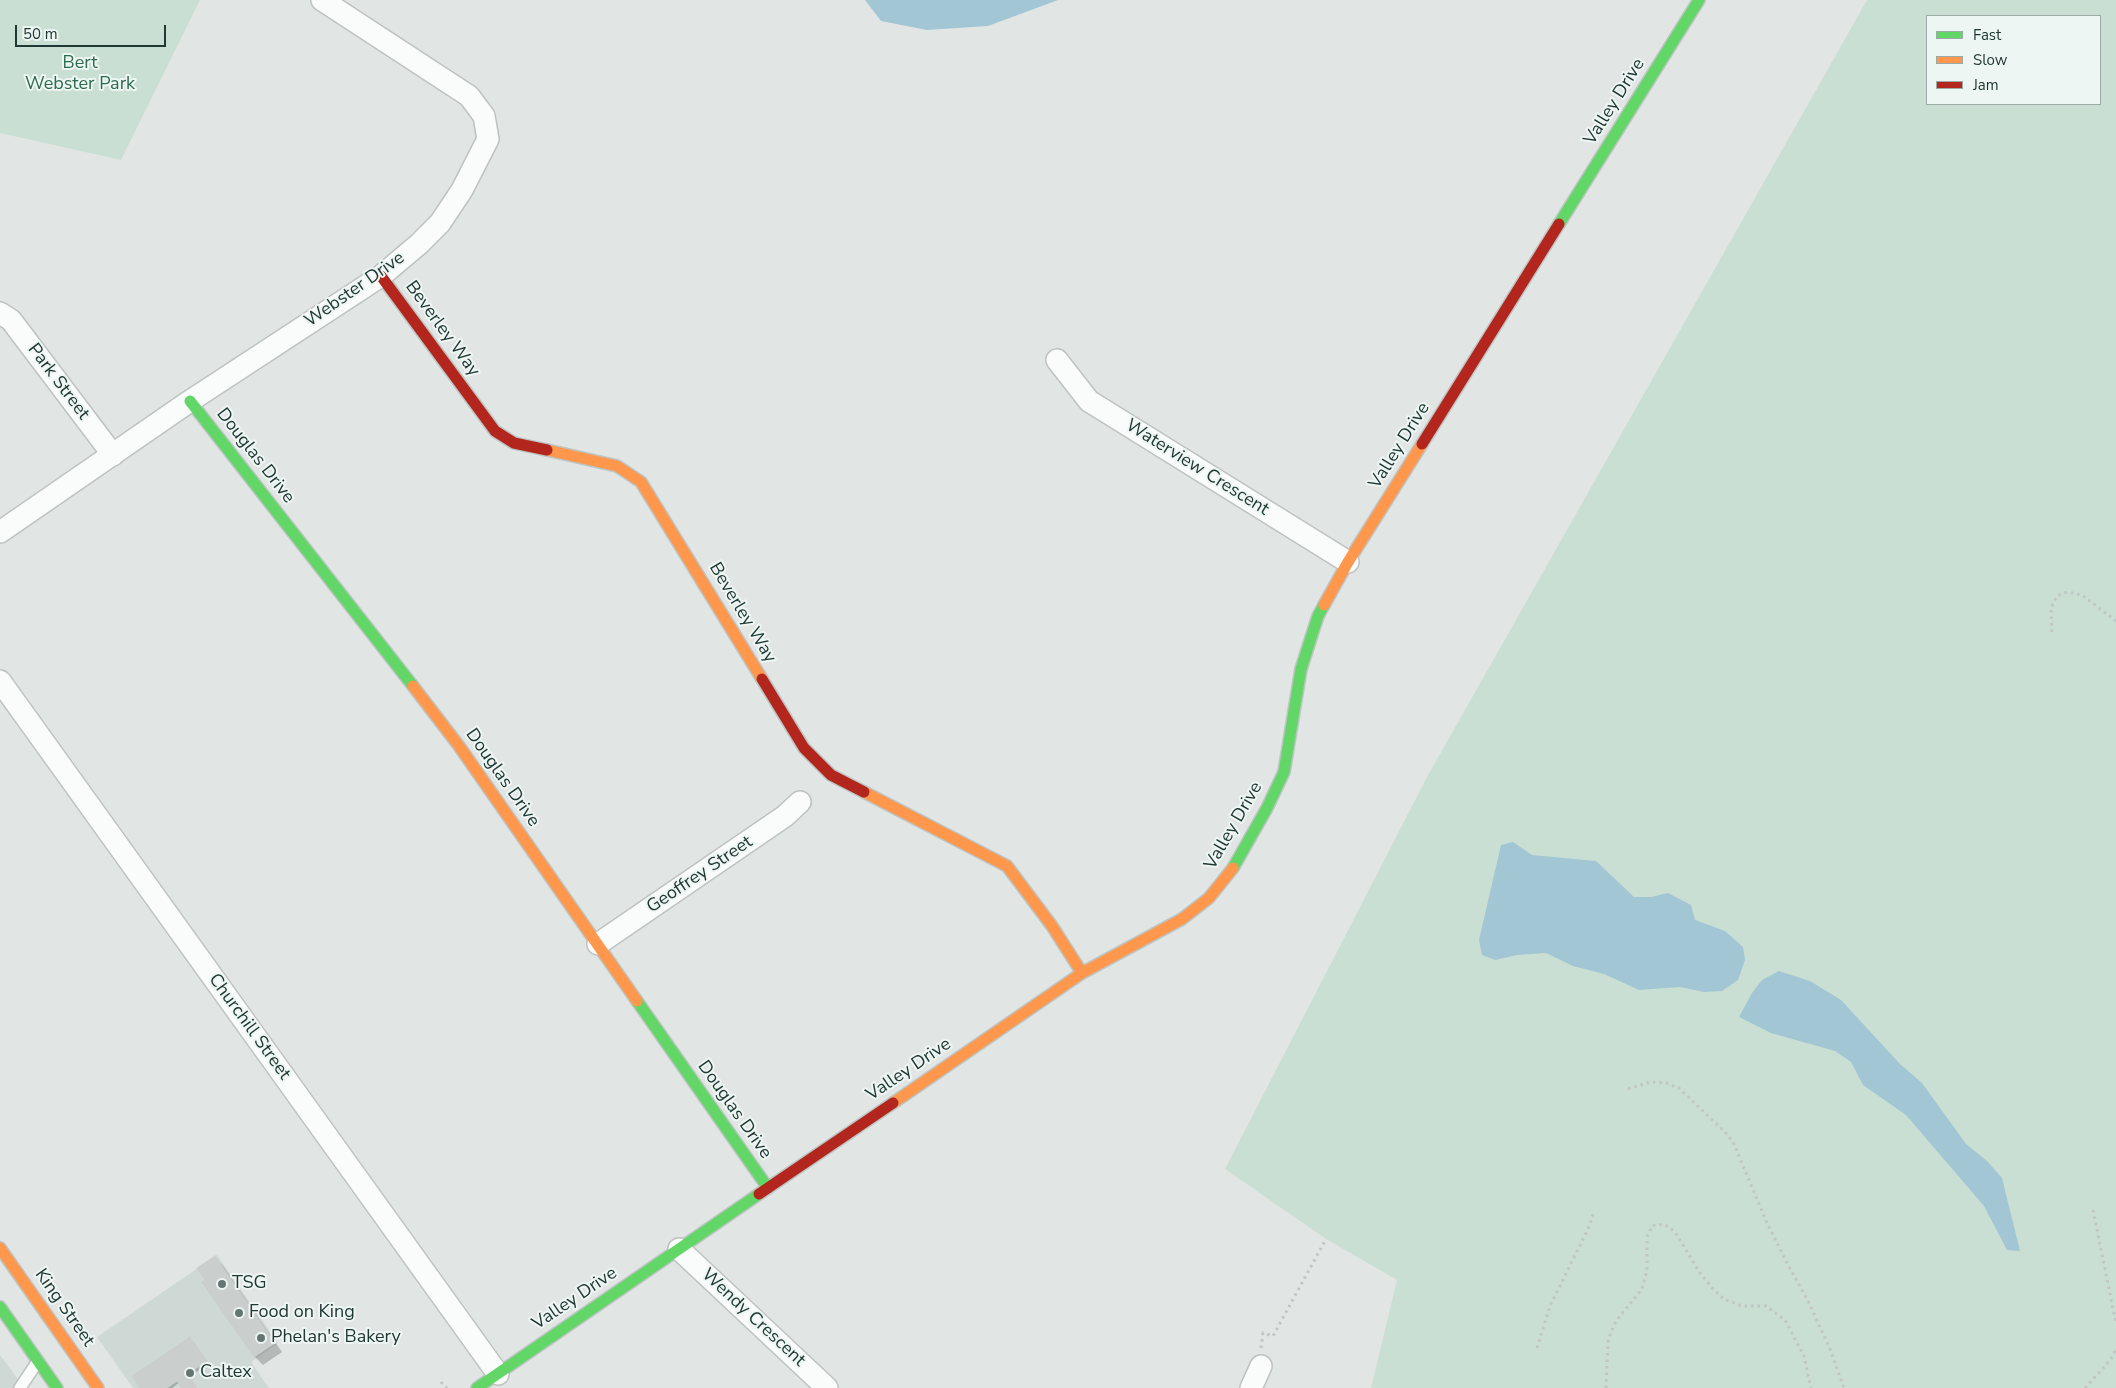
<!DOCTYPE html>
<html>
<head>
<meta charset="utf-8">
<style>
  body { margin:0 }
  #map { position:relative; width:2116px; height:1388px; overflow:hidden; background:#e1e6e4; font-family:"Nunito Sans",sans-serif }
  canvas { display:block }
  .legend { position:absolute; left:1926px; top:15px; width:175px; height:90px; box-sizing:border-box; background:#eef6f3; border:1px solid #9caaa7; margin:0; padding:6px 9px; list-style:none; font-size:15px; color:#203834 }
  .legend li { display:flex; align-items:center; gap:10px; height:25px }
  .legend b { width:25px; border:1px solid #9caaa7 }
  .scale { position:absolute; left:15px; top:25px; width:151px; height:22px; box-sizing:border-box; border:2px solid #203834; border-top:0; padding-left:6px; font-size:15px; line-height:18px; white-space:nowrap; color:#203834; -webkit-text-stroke:4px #eef6f3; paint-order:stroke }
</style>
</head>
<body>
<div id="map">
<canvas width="2116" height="1388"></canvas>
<ul class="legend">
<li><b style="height:6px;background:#63d668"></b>Fast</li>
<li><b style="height:6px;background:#ff974d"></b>Slow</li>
<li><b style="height:6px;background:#b3261e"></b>Jam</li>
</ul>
<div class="scale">50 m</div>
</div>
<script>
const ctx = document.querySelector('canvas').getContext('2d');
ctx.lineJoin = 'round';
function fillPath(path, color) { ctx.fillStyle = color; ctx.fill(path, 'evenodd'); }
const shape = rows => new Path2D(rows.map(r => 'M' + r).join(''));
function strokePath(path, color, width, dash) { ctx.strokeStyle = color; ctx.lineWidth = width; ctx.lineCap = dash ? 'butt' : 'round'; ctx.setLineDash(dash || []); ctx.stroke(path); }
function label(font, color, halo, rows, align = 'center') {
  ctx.font = font + ' "Nunito Sans",sans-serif'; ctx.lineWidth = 4; ctx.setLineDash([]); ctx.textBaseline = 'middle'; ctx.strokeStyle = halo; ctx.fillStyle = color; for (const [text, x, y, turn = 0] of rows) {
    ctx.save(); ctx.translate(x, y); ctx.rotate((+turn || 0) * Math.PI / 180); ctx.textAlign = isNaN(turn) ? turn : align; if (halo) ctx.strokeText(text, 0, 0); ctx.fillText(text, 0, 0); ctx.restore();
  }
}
const built = shape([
  [217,1255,278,1343,251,1362,269,1388,133,1388,97,1337],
  [0,1355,15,1375,24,1388,0,1388]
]);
const green = shape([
  [0,0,200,0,121,160,0,133],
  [1867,0,2116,0,2116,1388,1371,1388,1397,1280,1326,1239,1225,1169,1427,777],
  [1927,16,2100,16,2100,104,1927,104]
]);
const water = shape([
  [865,0,1058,0,988,26,927,30,881,21],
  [1513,842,1532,855,1596,861,1634,897,1651,897,1668,893,1691,905,1695,920,1725,931,1743,947,1745,960,1738,980,1722,991,1704,992,1680,987,1639,990,1604,974,1573,966,1546,953,1517,955,1495,960,1482,955,1479,940,1501,845],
  [1779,971,1810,981,1841,1000,1900,1064,1922,1083,1966,1144,1987,1161,2002,1178,2020,1251,2007,1250,1984,1206,1906,1115,1863,1085,1851,1062,1835,1051,1771,1033,1739,1017,1752,993,1762,980]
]);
const shadow = shape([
  [215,1258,223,1266,282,1352,263,1365,255,1357,204,1283],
  [192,1340,208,1364,189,1377,197,1388,184,1388,180,1382,172,1388,142,1388]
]);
const building = shape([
  [215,1256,275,1343,254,1357,202,1282,205,1280,197,1268,215,1256],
  [190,1337,207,1361,188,1374,197,1388,182,1388,177,1381,167,1388,140,1388,132,1376,190,1337]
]);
const path = shape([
  [2052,632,2051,608,2057,596,2067,592,2082,595,2116,621],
  [1628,1089,1650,1082,1666,1083,1679,1088,1727,1134,1734,1144,1767,1223,1787,1263,1808,1301,1830,1349,1844,1388],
  [2093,1210,2116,1323],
  [1261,1348,1263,1333,1273,1336,1326,1239],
  [1537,1348,1550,1306,1590,1225,1594,1211],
  [441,1382,447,1388],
  [1606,1388,1608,1342,1611,1332,1616,1321,1642,1289,1647,1270,1647,1237,1652,1226,1658,1224,1667,1226,1675,1232,1700,1273,1714,1290,1724,1299,1742,1306,1766,1306,1785,1320,1804,1356,1811,1388],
  [2085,1388,2106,1365,2113,1356,2116,1347]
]);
const lane = shape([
  [20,1388,38,1361]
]);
const street = shape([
  [0,313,11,320,113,455],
  [1057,360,1089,401,1348,562],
  [0,532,190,401,381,276,419,244,440,223,462,190,488,139,484,116,469,96,322,0],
  [0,681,498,1374],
  [598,944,785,816,800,802],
  [679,1249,827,1388],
  [1251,1388,1261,1366]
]);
const fast = shape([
  [1559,224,1699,0],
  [190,401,413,686],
  [1233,868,1267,808,1284,772,1301,669,1318,616,1324,605],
  [637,1001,768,1188],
  [0,1307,57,1388],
  [477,1388,759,1194]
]);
const slow = shape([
  [547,450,617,466,641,482,762,679],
  [1324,605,1348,562,1422,444],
  [413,686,459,746,637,1001],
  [864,792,1007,866,1052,926,1082,973],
  [893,1103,1082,973,1182,919,1209,898,1233,868],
  [0,1248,98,1388]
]);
const jam = shape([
  [381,276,495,431,514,443,547,450],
  [1422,444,1559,224],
  [762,679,804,748,831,775,864,792],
  [759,1194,893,1103]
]);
const markers = [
  [222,1284,5,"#647572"],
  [239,1313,5,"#647572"],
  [261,1338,5,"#647572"],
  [190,1373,5,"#647572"]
];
const parkNames = [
  ["Bert",80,64],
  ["Webster Park",80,85]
];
const streetNames = [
  ["Valley Drive",1615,102,-58],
  ["Webster Drive",355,290,-35],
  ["Beverley Way",442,329,54],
  ["Park Street",58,382,53],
  ["Valley Drive",1400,446,-58],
  ["Douglas Drive",255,456,52],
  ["Waterview Crescent",1197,468,32],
  ["Beverley Way",742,613,59],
  ["Douglas Drive",502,778,55],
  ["Valley Drive",1234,826,-60],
  ["Geoffrey Street",700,875,-34],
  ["Churchill Street",249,1027,54],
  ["Valley Drive",909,1070,-34],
  ["Douglas Drive",734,1110,55],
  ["Valley Drive",575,1299,-34],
  ["King Street",64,1308,55],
  ["Wendy Crescent",753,1318,43]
];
const poiNames = [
  ["TSG",232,1284],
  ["Food on King",249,1313],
  ["Phelan's Bakery",271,1338],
  ["Caltex",200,1373]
];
fillPath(built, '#ced8d5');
fillPath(green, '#cadfd3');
fillPath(water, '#a2c6d4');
fillPath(shadow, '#0003');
fillPath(building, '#cacfcd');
strokePath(building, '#cacfcd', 1);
strokePath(lane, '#bec3c1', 14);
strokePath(street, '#bec3c1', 24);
strokePath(fast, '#bdc4c2', 14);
strokePath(slow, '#bdc4c2', 14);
strokePath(jam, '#bdc4c2', 14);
strokePath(path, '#bfc6c5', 3, [2.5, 4]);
strokePath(lane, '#fafbfb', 11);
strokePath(street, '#fafbfb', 21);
strokePath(fast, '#63d668', 11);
strokePath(slow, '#ff974d', 11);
strokePath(jam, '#b3261e', 11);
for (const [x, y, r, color] of markers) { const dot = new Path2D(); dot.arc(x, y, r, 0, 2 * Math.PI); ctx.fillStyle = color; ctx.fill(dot); strokePath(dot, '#eef6f3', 2); }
label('18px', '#2c6c4e', '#eef6f3', parkNames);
label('18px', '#203834', '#eef6f3', streetNames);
label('18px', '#203834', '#eef6f3', poiNames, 'left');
</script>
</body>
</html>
